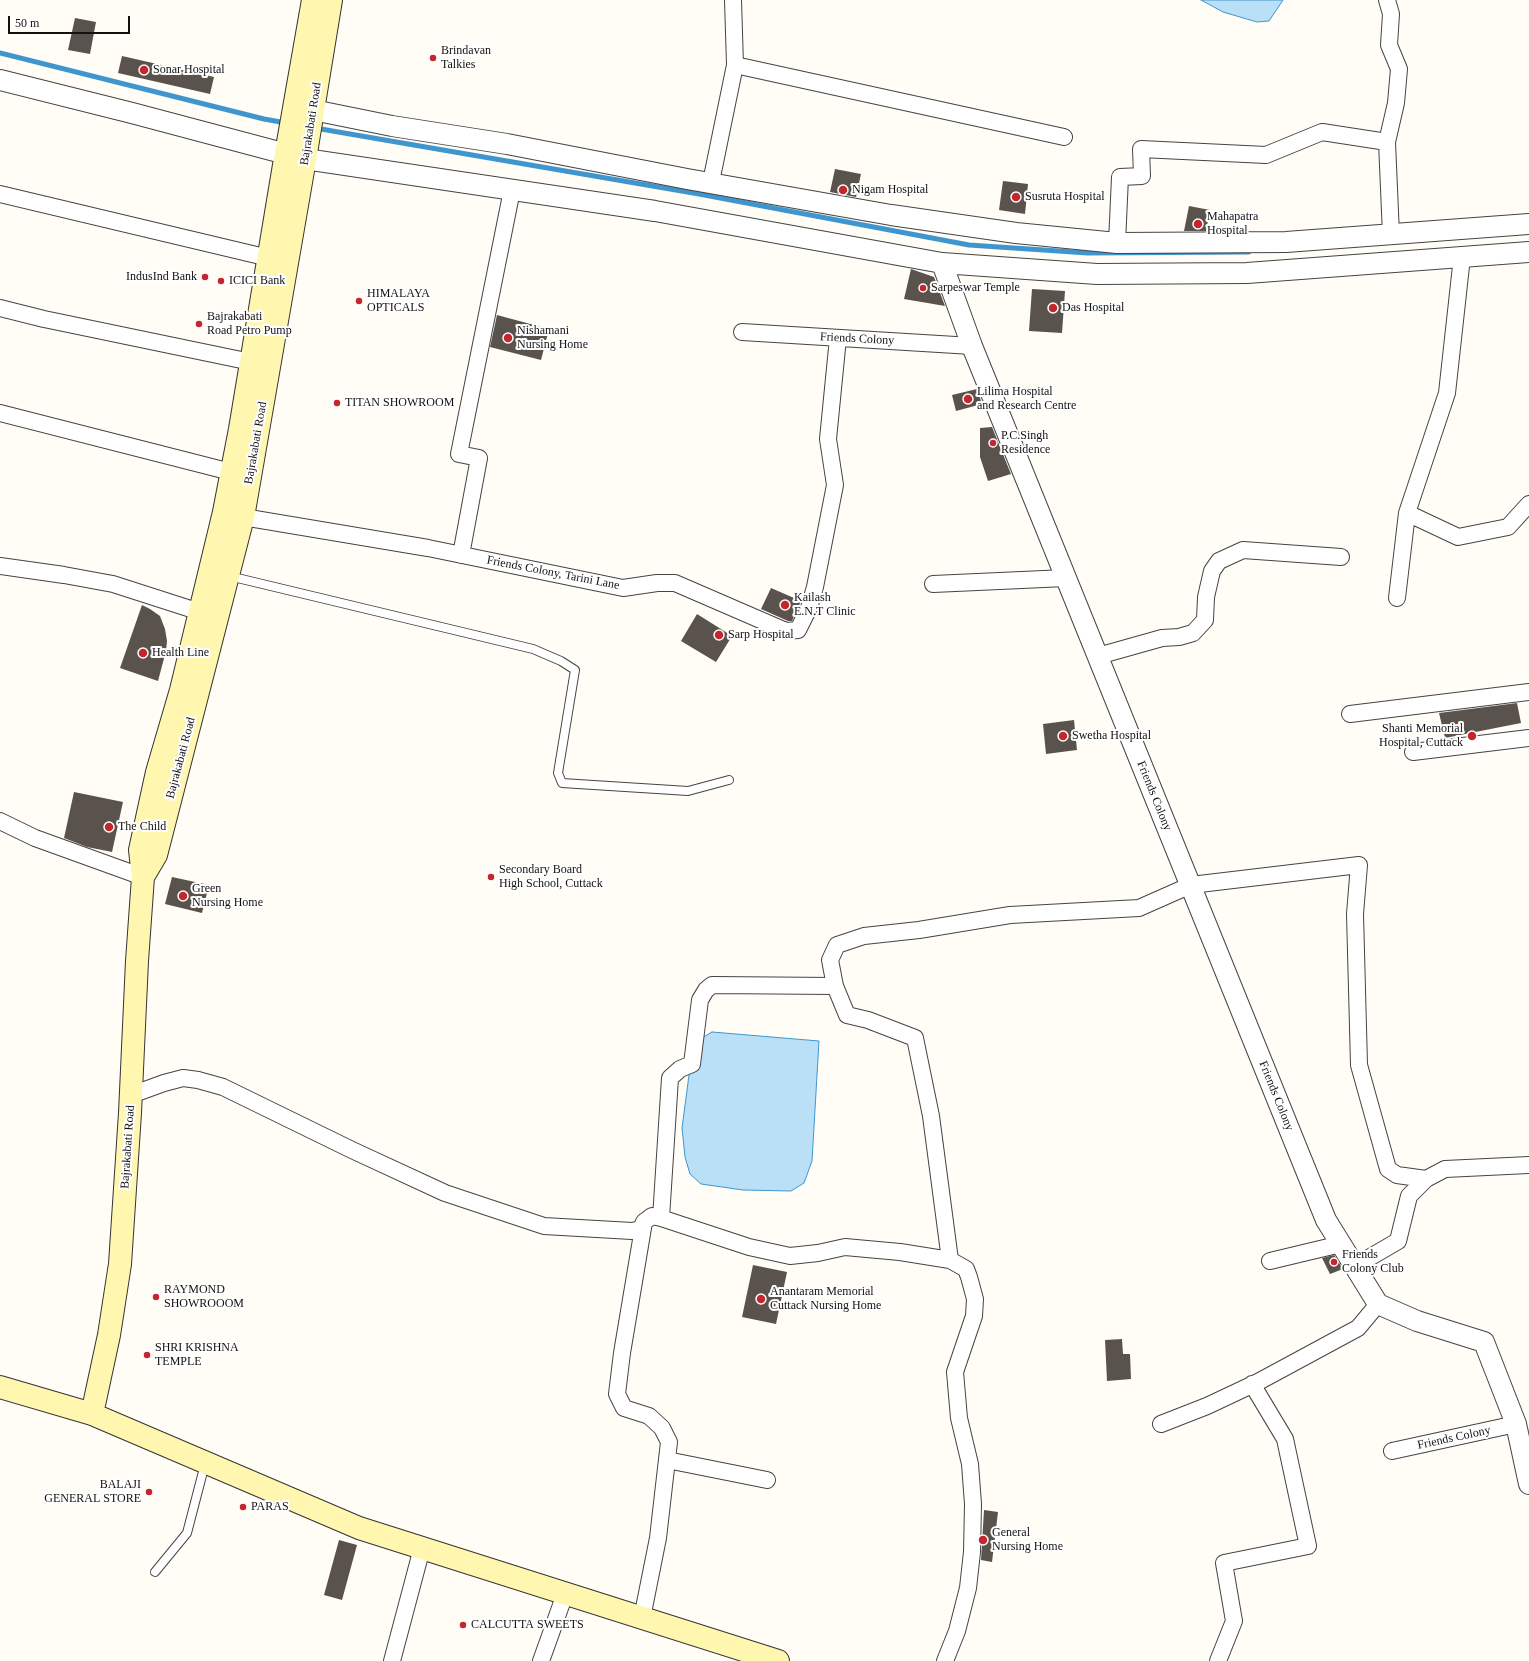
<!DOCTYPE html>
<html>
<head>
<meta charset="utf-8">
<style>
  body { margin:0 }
  #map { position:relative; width:1529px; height:1661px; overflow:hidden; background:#fffdf5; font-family:"Times New Roman",serif }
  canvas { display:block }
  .scale { position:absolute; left:8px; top:16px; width:122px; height:18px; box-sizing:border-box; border:2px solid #111; border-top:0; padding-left:5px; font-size:12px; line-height:14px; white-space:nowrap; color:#111; -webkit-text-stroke:3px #fff; paint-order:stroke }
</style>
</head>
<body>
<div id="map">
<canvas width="1529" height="1661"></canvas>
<div class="scale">50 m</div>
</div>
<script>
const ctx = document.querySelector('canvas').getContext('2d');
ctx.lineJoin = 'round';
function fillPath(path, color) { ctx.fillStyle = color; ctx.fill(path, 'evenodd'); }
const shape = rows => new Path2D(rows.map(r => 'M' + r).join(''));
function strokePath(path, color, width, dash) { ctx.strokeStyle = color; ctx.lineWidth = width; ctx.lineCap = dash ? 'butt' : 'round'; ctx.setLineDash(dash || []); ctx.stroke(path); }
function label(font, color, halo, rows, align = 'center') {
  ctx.font = font + ' "Times New Roman",serif'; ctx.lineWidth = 4; ctx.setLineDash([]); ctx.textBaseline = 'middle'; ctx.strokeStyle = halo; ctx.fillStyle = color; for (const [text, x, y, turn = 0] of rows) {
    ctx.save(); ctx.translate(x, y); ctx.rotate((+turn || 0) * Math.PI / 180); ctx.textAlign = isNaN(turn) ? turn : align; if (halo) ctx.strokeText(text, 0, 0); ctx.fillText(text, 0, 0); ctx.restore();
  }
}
const water = shape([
  [1201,0,1283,0,1269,21,1257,22,1223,12,1201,0],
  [712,1032,819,1041,812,1161,804,1183,791,1191,743,1190,701,1184,690,1174,685,1157,682,1128,691,1060,700,1039,712,1032]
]);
const stream = shape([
  [0,53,264,119,286,123],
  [315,128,699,194,969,245,1088,253,1249,252]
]);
const building = shape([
  [75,18,96,22,90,54,68,50],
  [122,56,214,77,210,94,118,73],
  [835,169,861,174,856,197,830,192],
  [1003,181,1028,184,1025,214,999,210],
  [1189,206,1210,210,1206,231,1184,231],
  [911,269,934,277,945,306,904,299],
  [1032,289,1065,291,1062,333,1029,331],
  [497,315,549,329,541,360,490,347],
  [977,389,982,404,956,411,952,395],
  [992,427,1011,474,988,481,980,457,980,428],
  [771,588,801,601,792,621,788,621,761,609],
  [142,605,150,609,160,616,165,629,167,641,166,651,158,681,120,668],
  [697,614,732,636,716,662,681,641],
  [1517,703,1521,723,1445,738,1439,713],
  [1074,720,1077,750,1046,754,1043,724],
  [74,792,123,802,112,852,87,847,64,838],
  [172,877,209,885,202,913,165,904],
  [1334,1255,1343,1269,1330,1274,1322,1258],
  [753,1265,787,1272,776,1324,742,1317],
  [1122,1339,1123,1354,1130,1354,1131,1379,1107,1381,1105,1340],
  [984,1510,998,1512,992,1562,981,1560],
  [339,1540,357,1545,342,1600,324,1595]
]);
const service = shape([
  [229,576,533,649,561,661,575,670,558,773,562,783,688,791,729,780],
  [155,1572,187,1533,205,1464]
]);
const minor = shape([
  [1387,0,1391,14,1389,45,1399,69,1396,103,1387,142,1391,235],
  [735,65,1064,137],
  [711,182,735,65,733,0],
  [0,194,269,258],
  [1117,243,1120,177,1142,176,1141,149,1266,155,1322,132,1387,142],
  [0,308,44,319,251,362],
  [742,332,972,346],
  [0,413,231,472],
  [1407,513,1447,393,1462,257],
  [243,517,428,548,623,588,657,583,675,583,786,631,798,630,809,608,815,587,835,485,828,439,838,338],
  [461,555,479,458,459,454,512,190],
  [0,566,64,575,113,584,200,612],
  [933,584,1066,578],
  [1397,598,1407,513,1458,537,1508,527,1529,504],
  [1098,656,1162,638,1179,637,1193,633,1205,620,1206,597,1212,571,1219,561,1243,550,1341,557],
  [1350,714,1529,692],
  [1413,752,1529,738],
  [0,821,35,838,143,877],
  [131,1095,164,1083,183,1078,198,1080,223,1087,352,1150,445,1193,544,1226,632,1231,641,1229,644,1222,652,1216,661,1218,749,1247,790,1256,818,1253,845,1247,900,1252,950,1260,966,1269,969,1277,975,1299,974,1316,955,1372,959,1418,970,1464,973,1504,972,1552,968,1588,957,1631,945,1661],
  [661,1218,670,1078,680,1069,692,1064,700,1000,706,990,712,985,835,986],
  [950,1260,931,1116,915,1038,868,1020,847,1015,835,986,830,960,837,945,864,936,919,930,1010,915,1139,908,1191,885,1359,865,1355,914,1359,1065,1388,1169,1397,1175,1426,1179],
  [1270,1261,1341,1244],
  [1355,1266,1398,1241,1409,1196,1426,1179,1445,1169,1529,1165],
  [1161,1424,1207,1406,1258,1382,1358,1328,1378,1304],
  [1392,1451,1516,1424],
  [667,1460,767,1480],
  [642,1618,658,1538,669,1442,662,1428,649,1416,624,1408,617,1394,622,1353,644,1222],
  [392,1661,422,1548],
  [541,1661,565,1594],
  [1218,1661,1234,1621,1224,1563,1308,1546,1285,1439,1252,1384]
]);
const tertiary = shape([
  [0,80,132,113,305,159,655,211,942,263,1097,274,1247,273,1529,252],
  [313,110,392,126,507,144,687,179,891,215,1016,233,1117,243,1286,242,1529,224],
  [942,263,972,346,1326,1220,1378,1304,1417,1321,1484,1342,1516,1424,1529,1484]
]);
const secondary = shape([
  [143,877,156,855,243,517,305,159,331,0],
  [0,1387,92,1414,359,1528,778,1661],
  [92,1414,109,1335,120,1264,130,1113,137,961,143,877,140,850,157,772,181,690,224,512,240,429,284,165,313,0]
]);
const markers = [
  [433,58,4,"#c4262e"],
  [144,70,5,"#c4262e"],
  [843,190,5,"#c4262e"],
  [1016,197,5,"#c4262e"],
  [1198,224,5,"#c4262e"],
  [205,277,4,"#c4262e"],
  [221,281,4,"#c4262e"],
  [923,288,4,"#c4262e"],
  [359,301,4,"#c4262e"],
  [1053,308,5,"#c4262e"],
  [199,324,4,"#c4262e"],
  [508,338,5,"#c4262e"],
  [968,399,5,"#c4262e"],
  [337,403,4,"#c4262e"],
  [993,443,4,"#c4262e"],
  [785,605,5,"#c4262e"],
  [719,635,5,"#c4262e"],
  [143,653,5,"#c4262e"],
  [1063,736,5,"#c4262e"],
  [1472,736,5,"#c4262e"],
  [109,827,5,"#c4262e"],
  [491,877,4,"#c4262e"],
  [183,896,5,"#c4262e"],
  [1334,1262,4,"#c4262e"],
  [156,1297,4,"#c4262e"],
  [761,1299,5,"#c4262e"],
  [147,1355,4,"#c4262e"],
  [149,1492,4,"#c4262e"],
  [243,1507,4,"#c4262e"],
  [983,1540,5,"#c4262e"],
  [463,1625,4,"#c4262e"]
];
const poiNames = [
  ["Brindavan",441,51],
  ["Talkies",441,65],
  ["Sonar Hospital",153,70],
  ["Nigam Hospital",852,190],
  ["Susruta Hospital",1025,197],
  ["Mahapatra",1207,217],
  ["Hospital",1207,231],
  ["IndusInd Bank",197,277,"right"],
  ["ICICI Bank",229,281],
  ["Sarpeswar Temple",931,288],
  ["HIMALAYA",367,294],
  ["OPTICALS",367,308],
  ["Das Hospital",1062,308],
  ["Bajrakabati",207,317],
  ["Road Petro Pump",207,331],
  ["Nishamani",517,331],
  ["Nursing Home",517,345],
  ["Lilima Hospital",977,392],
  ["and Research Centre",977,406],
  ["TITAN SHOWROOM",345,403],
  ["P.C.Singh",1001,436],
  ["Residence",1001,450],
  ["Kailash",794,598],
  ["E.N.T Clinic",794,612],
  ["Sarp Hospital",728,635],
  ["Health Line",152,653],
  ["Shanti Memorial",1463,729,"right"],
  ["Hospital, Cuttack",1463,743,"right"],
  ["Swetha Hospital",1072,736],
  ["The Child",118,827],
  ["Secondary Board",499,870],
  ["High School, Cuttack",499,884],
  ["Green",192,889],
  ["Nursing Home",192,903],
  ["Friends",1342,1255],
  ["Colony Club",1342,1269],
  ["RAYMOND",164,1290],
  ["SHOWROOOM",164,1304],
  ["Anantaram Memorial",770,1292],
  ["Cuttack Nursing Home",770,1306],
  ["SHRI KRISHNA",155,1348],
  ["TEMPLE",155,1362],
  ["BALAJI",141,1485,"right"],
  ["GENERAL STORE",141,1499,"right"],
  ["PARAS",251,1507],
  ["General",992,1533],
  ["Nursing Home",992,1547],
  ["CALCUTTA SWEETS",471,1625]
];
const streetNames = [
  ["Bajrakabati Road",311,124,-81],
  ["Friends Colony",857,339,3],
  ["Bajrakabati Road",256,443,-80],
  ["Friends Colony, Tarini Lane",553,573,11],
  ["Bajrakabati Road",181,758,-75],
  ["Friends Colony",1154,796,68],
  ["Friends Colony",1276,1096,68],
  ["Bajrakabati Road",128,1147,-86],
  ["Friends Colony",1454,1438,-12]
];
fillPath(water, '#b9e0f7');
strokePath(water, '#3f96cf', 1);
strokePath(stream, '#3f96cf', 5);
fillPath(building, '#5a524d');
strokePath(service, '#444', 10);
strokePath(minor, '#444', 18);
strokePath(tertiary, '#444', 22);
strokePath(secondary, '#333', 24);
strokePath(service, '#fff', 8);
strokePath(minor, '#fff', 16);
strokePath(tertiary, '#fff', 20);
strokePath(secondary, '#fff6b0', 22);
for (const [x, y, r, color] of markers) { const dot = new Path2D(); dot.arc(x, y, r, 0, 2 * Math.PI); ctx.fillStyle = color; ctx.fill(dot); strokePath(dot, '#fff', 1.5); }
label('12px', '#111', '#fff', poiNames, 'left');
label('12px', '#111', '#fff', streetNames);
</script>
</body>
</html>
